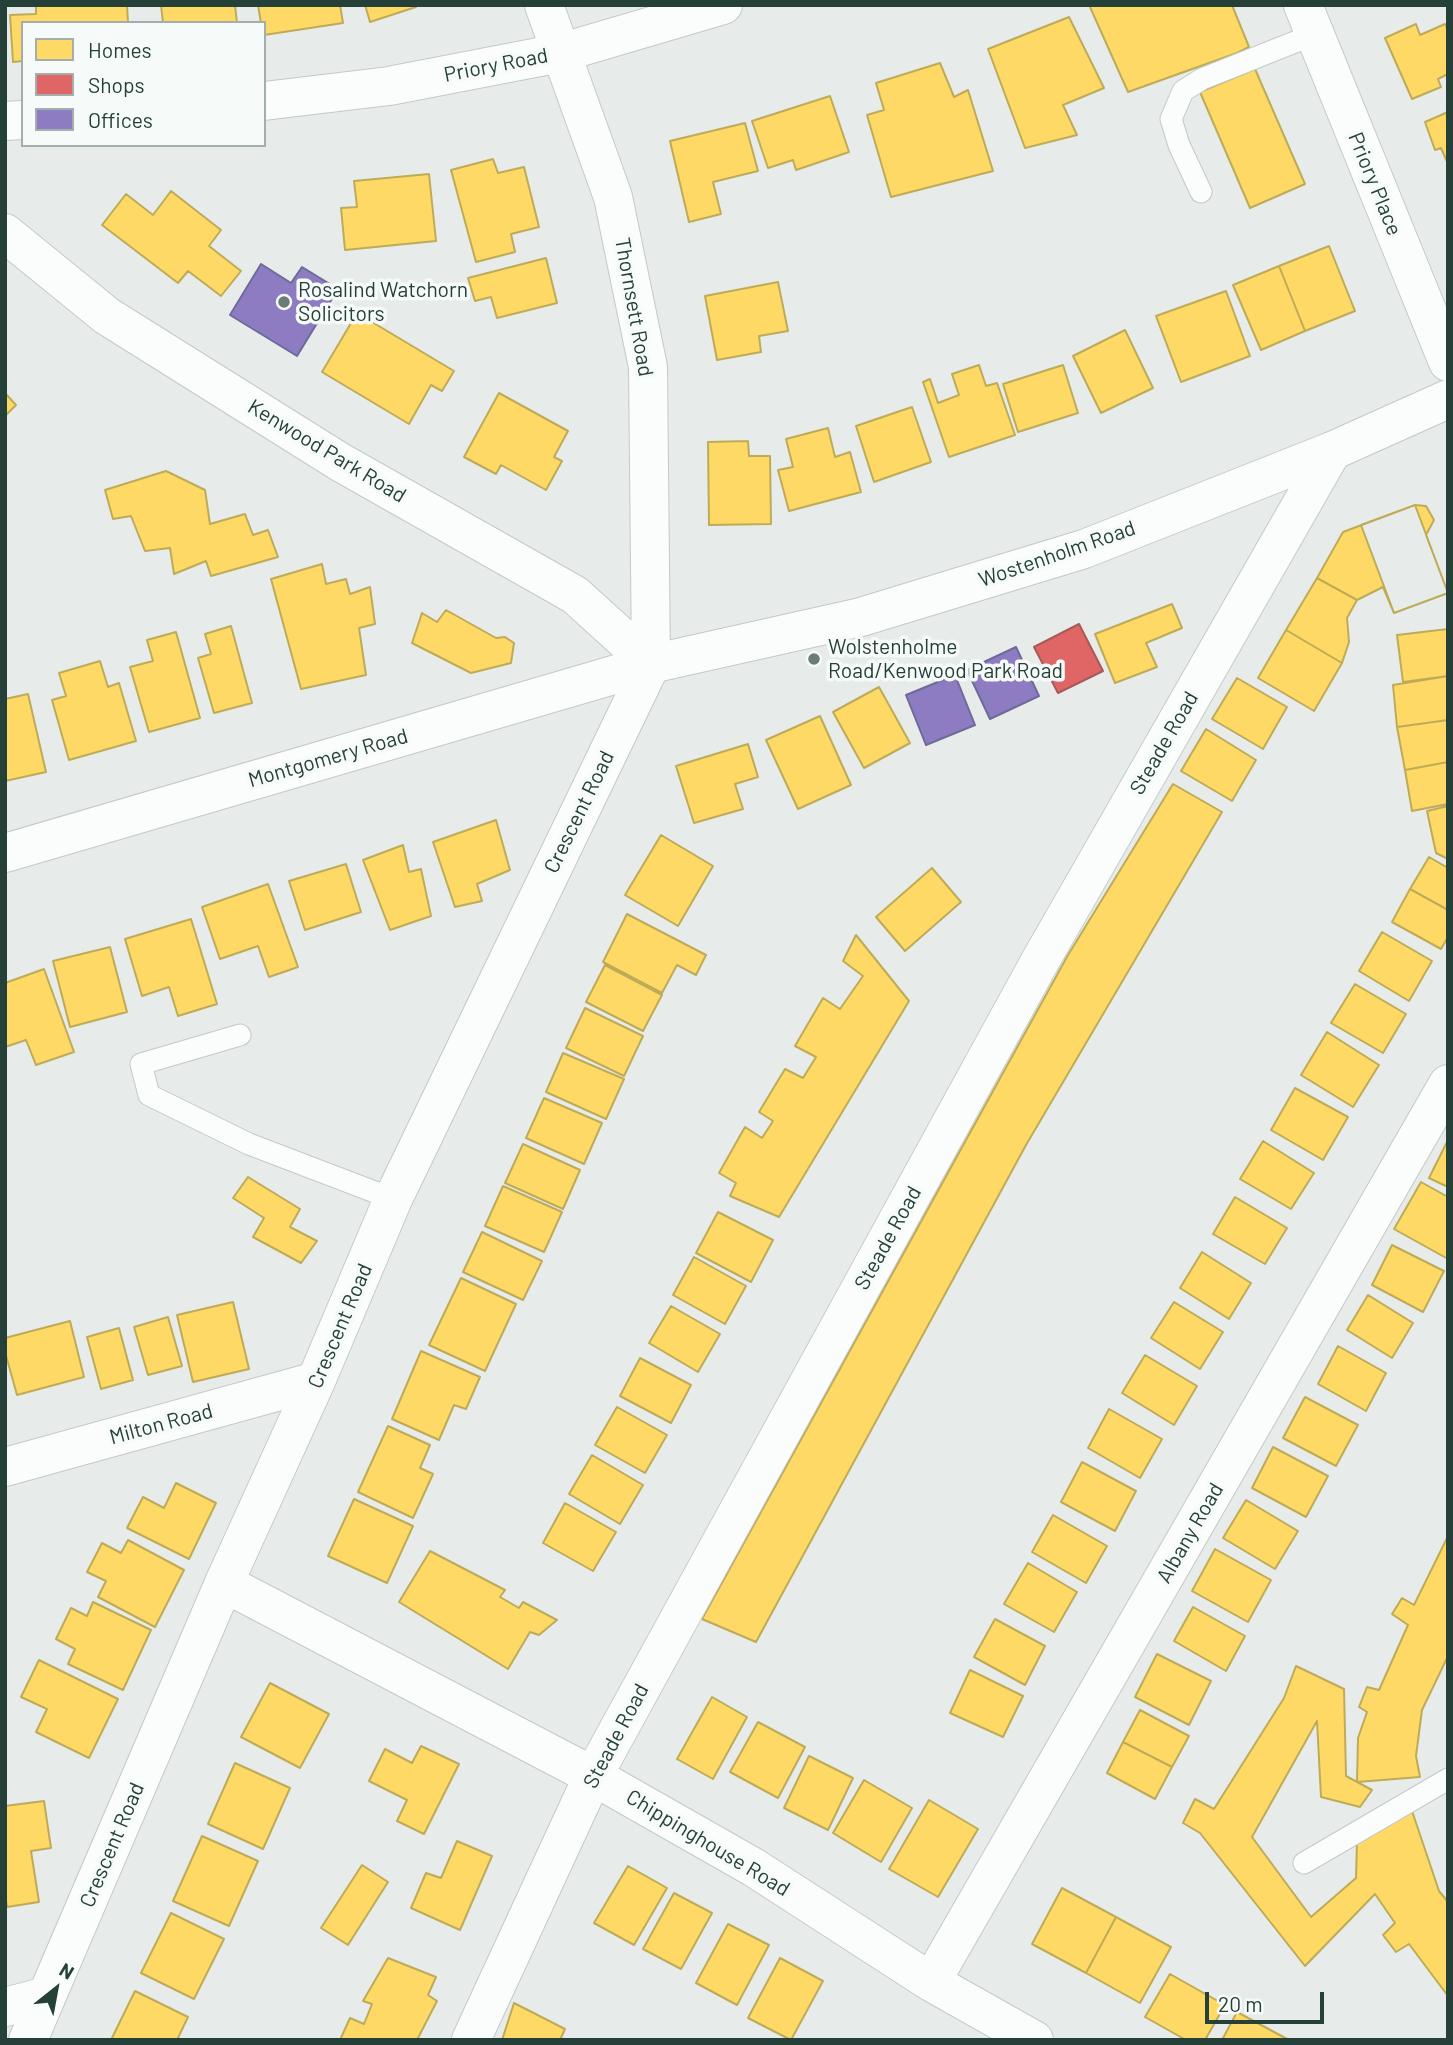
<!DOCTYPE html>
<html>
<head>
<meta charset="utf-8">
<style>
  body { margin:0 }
  #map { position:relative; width:1453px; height:2045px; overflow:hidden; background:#e7ecea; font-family:Barlow,sans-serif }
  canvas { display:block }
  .frame { position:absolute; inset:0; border:7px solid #253f39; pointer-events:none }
  .legend { position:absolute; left:21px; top:21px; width:245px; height:126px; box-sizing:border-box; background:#f6faf8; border:2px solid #a2afac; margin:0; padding:9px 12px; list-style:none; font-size:21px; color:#253f39 }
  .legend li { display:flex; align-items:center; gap:14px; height:35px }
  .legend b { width:35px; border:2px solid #a2afac }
  .north { position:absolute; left:21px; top:1954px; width:70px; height:70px; -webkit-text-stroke:5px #f6faf8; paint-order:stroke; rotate:31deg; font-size:19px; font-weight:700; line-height:28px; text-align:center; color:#253f39 }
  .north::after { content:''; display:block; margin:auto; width:24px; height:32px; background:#253f39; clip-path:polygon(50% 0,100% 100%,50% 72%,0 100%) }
  .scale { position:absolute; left:1205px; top:1992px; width:119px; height:32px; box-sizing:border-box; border:4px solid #253f39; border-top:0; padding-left:9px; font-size:21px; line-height:24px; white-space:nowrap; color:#253f39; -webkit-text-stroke:5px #f6faf8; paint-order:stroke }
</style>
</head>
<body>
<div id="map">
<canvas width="1453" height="2045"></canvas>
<div class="frame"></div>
<ul class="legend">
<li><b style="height:19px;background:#ffd966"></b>Homes</li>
<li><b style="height:19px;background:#e06666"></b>Shops</li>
<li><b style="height:19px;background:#8e7cc3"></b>Offices</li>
</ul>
<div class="north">N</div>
<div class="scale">20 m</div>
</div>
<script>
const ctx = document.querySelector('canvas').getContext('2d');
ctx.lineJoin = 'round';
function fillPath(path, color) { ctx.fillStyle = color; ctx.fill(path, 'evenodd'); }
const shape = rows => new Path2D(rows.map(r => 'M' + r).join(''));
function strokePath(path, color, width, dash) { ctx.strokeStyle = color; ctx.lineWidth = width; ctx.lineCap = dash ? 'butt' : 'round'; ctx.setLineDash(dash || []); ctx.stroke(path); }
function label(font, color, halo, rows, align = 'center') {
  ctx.font = font + ' Barlow,sans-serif'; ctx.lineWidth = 7; ctx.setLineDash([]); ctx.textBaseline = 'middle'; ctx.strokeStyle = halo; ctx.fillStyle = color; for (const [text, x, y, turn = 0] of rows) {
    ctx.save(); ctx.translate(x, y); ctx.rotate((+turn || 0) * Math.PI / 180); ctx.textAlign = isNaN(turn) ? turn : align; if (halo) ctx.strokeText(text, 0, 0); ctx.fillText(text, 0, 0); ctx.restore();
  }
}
const homes = shape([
  [36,5,127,5,128,23,23,23,23,61,13,62,10,15,36,14,36,5],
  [161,5,235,5,237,23,163,23,161,5],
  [258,5,340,5,343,23,264,35,264,23,261,23,258,5],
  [365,5,416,5,416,7,370,22,365,5],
  [1093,5,1232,5,1249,47,1237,53,1128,92,1090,7,1093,5],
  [1069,17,1104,88,1063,105,1077,135,1025,148,988,49,1069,17],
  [1416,24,1420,35,1445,24,1448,30,1448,74,1438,79,1441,87,1412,99,1385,38,1416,24],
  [940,63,954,97,968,90,993,171,891,197,867,115,884,110,876,83,940,63],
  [1255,69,1305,184,1250,208,1200,92,1255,69],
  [830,96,849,152,796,170,793,160,768,168,752,121,830,96],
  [1448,112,1448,164,1441,148,1435,150,1425,122,1448,112],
  [745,123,758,171,713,182,721,214,689,222,670,141,745,123],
  [493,159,498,173,524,167,539,227,511,234,515,252,476,262,451,170,493,159],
  [429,174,436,241,345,250,341,208,357,207,354,181,429,174],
  [171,191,221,230,209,246,241,271,221,296,188,271,178,283,102,225,126,194,153,215,171,191],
  [1329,246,1355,311,1305,331,1279,266,1329,246],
  [546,258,557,303,497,318,491,297,475,301,468,278,546,258],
  [1279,266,1305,331,1261,350,1233,285,1279,266],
  [778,282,788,331,759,336,761,352,717,360,705,296,778,282],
  [1226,291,1250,356,1181,382,1156,316,1226,291],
  [357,313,454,371,442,391,431,385,409,424,322,372,357,313],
  [1125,330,1153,388,1101,413,1073,356,1125,330],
  [979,365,986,386,997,383,1015,435,949,457,923,382,930,379,938,403,959,395,952,374,979,365],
  [1063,365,1078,413,1018,432,1003,384,1063,365],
  [5,393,16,405,5,416,5,393],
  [499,393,568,431,554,457,562,461,546,490,501,465,496,474,464,457,499,393],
  [912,407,931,462,874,482,856,426,912,407],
  [828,428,835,457,850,452,861,492,789,511,778,470,793,467,786,439,828,428],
  [748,441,749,456,770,456,771,524,709,525,708,442,748,441],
  [166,471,205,490,210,524,245,514,253,535,268,530,278,557,211,576,206,561,174,574,170,548,145,551,131,516,113,519,105,490,166,471],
  [1415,505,1426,506,1434,520,1426,535,1448,593,1394,613,1383,587,1357,600,1317,578,1343,532,1415,505],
  [1415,505,1448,593,1394,613,1361,525,1415,505],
  [322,564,326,584,346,579,350,594,370,587,375,624,359,628,366,675,301,689,271,579,322,564],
  [1317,578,1357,600,1347,618,1349,642,1342,663,1286,630,1317,578],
  [1172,604,1182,628,1146,643,1157,667,1115,683,1095,634,1172,604],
  [446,610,496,638,505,637,514,643,511,663,471,673,412,643,422,613,437,622,446,610],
  [231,626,252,703,214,713,198,658,211,654,205,634,231,626],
  [1448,629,1448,676,1403,682,1397,635,1448,629],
  [1286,630,1342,663,1314,711,1258,678,1286,630],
  [176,632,200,718,149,732,130,667,153,661,147,640,176,632],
  [100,661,108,687,119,683,136,741,69,760,52,700,66,696,59,673,100,661],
  [1448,676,1448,720,1397,727,1393,685,1448,676],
  [1237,678,1287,707,1263,749,1212,719,1237,678],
  [879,687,910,743,864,768,833,712,879,687],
  [28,694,46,772,5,781,5,699,28,694],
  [820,716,851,785,798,809,766,740,820,716],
  [1448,720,1448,762,1405,770,1397,727,1448,720],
  [1206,729,1256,760,1232,801,1181,771,1206,729],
  [748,744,758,777,735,784,743,809,694,823,676,766,748,744],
  [1448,762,1448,804,1412,811,1405,770,1448,762],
  [1173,784,1222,812,1026,1145,756,1642,702,1619,1068,955,1173,784],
  [1448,806,1448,859,1436,853,1427,811,1448,806],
  [496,820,510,870,477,884,482,901,455,907,433,842,496,820],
  [661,835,713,866,678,926,625,895,661,835],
  [403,845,409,872,421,869,431,916,390,930,363,860,403,845],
  [1429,857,1448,868,1448,910,1410,889,1429,857],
  [346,864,361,912,305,930,289,881,346,864],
  [932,868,961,902,905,951,876,917,932,868],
  [268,884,298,967,269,977,258,946,220,959,202,907,268,884],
  [1410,889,1448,910,1448,937,1441,949,1392,922,1410,889],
  [627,914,706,955,696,975,677,965,662,993,603,962,627,914],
  [191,919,217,1004,178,1016,169,987,142,996,125,939,191,919],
  [1382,932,1432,961,1409,1001,1359,971,1382,932],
  [856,935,909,1001,779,1217,730,1196,736,1183,719,1173,745,1127,762,1138,773,1121,759,1112,785,1069,803,1078,816,1057,795,1046,823,998,840,1009,863,976,843,961,856,935],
  [110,947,127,1012,70,1027,53,961,110,947],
  [605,965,662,995,643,1031,586,1002,605,965],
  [44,969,74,1052,36,1065,26,1040,5,1047,5,983,44,969],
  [1355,984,1406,1014,1383,1053,1331,1023,1355,984],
  [585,1008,643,1036,624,1076,566,1048,585,1008],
  [1327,1032,1379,1065,1353,1107,1301,1075,1327,1032],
  [563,1053,624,1079,606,1119,546,1092,563,1053],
  [1295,1088,1348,1117,1323,1160,1271,1130,1295,1088],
  [544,1098,602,1123,584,1164,526,1138,544,1098],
  [1448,1140,1448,1187,1429,1178,1448,1140],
  [1263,1141,1314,1173,1291,1209,1240,1179,1263,1141],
  [523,1144,580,1170,563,1209,505,1183,523,1144],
  [248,1177,300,1209,290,1227,317,1241,301,1263,253,1237,264,1218,233,1198,248,1177],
  [1421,1182,1448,1197,1448,1259,1394,1229,1421,1182],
  [503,1186,562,1212,544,1252,485,1226,503,1186],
  [1235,1197,1287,1228,1265,1264,1213,1234,1235,1197],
  [718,1212,773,1240,751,1282,696,1253,718,1212],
  [482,1232,542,1261,523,1300,463,1272,482,1232],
  [1392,1245,1444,1271,1423,1312,1372,1285,1392,1245],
  [1202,1252,1251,1283,1229,1319,1180,1288,1202,1252],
  [694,1257,746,1286,725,1324,673,1295,694,1257],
  [461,1278,516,1304,485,1371,429,1345,461,1278],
  [1368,1295,1413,1323,1392,1358,1347,1330,1368,1295],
  [233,1302,249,1369,193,1382,177,1315,233,1302],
  [1174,1302,1223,1332,1200,1369,1151,1338,1174,1302],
  [671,1306,720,1334,698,1372,649,1343,671,1306],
  [168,1317,182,1366,148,1375,134,1327,168,1317],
  [70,1321,84,1377,17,1395,5,1352,5,1338,70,1321],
  [119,1328,133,1380,101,1389,87,1337,119,1328],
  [1338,1346,1386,1373,1366,1411,1318,1384,1338,1346],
  [421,1351,480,1377,466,1409,454,1405,439,1440,392,1419,421,1351],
  [1145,1355,1197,1386,1174,1425,1122,1393,1145,1355],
  [640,1358,691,1385,671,1423,620,1396,640,1358],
  [1305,1397,1358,1425,1336,1466,1283,1438,1305,1397],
  [617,1407,667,1435,645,1473,595,1445,617,1407],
  [1109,1409,1162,1439,1140,1478,1088,1448,1109,1409],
  [388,1426,430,1445,420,1468,433,1474,413,1518,358,1492,388,1426],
  [1273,1447,1328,1476,1306,1517,1252,1488,1273,1447],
  [592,1455,643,1485,620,1524,569,1494,592,1455],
  [1082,1462,1136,1491,1115,1531,1061,1502,1082,1462],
  [176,1483,216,1503,189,1559,127,1528,143,1497,164,1508,176,1483],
  [354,1499,413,1526,387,1583,328,1556,354,1499],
  [1246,1500,1298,1531,1275,1569,1223,1538,1246,1500],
  [565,1503,616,1532,593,1571,543,1543,565,1503],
  [1053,1515,1107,1546,1086,1583,1032,1552,1053,1515],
  [1448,1536,1448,1656,1422,1710,1416,1756,1420,1777,1357,1782,1358,1738,1367,1712,1359,1707,1367,1687,1379,1690,1408,1625,1392,1614,1402,1598,1414,1605,1448,1536],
  [128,1540,184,1570,155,1627,98,1597,106,1581,87,1572,102,1543,121,1553,128,1540],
  [1215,1549,1271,1580,1248,1622,1192,1591,1215,1549],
  [430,1551,505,1590,500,1597,519,1608,523,1602,557,1620,539,1635,530,1632,508,1669,399,1602,430,1551],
  [1028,1563,1077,1592,1054,1632,1004,1604,1028,1563],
  [93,1602,151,1630,123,1690,68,1664,75,1649,56,1639,71,1608,87,1616,93,1602],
  [1193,1607,1245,1636,1226,1671,1174,1641,1193,1607],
  [995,1619,1045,1646,1025,1685,974,1657,995,1619],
  [1157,1654,1211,1681,1189,1725,1135,1697,1157,1654],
  [39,1660,118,1699,89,1758,36,1732,47,1709,21,1697,39,1660],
  [1296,1666,1344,1689,1346,1776,1372,1790,1360,1807,1321,1797,1317,1721,1252,1837,1311,1917,1356,1878,1357,1842,1410,1805,1439,1891,1448,1902,1448,1996,1409,1944,1396,1952,1383,1935,1395,1923,1375,1894,1305,1966,1200,1833,1183,1823,1195,1799,1214,1809,1284,1698,1296,1666],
  [970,1670,1023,1696,1003,1737,950,1713,970,1670],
  [270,1683,329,1714,300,1768,241,1737,270,1683],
  [712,1697,747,1717,713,1779,677,1759,712,1697],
  [1140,1710,1189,1736,1172,1767,1123,1742,1140,1710],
  [758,1722,805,1747,778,1798,730,1772,758,1722],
  [1123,1742,1172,1767,1155,1799,1107,1773,1123,1742],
  [421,1746,459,1764,424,1834,397,1821,407,1800,369,1781,385,1749,412,1763,421,1746],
  [809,1756,853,1778,828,1830,784,1808,809,1756],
  [235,1763,290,1788,263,1849,208,1824,235,1763],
  [864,1780,912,1808,881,1862,833,1833,864,1780],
  [929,1800,978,1829,938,1897,889,1869,929,1800],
  [44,1801,51,1848,31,1851,39,1902,7,1907,5,1894,5,1806,44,1801],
  [202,1836,258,1861,229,1926,173,1901,202,1836],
  [457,1841,492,1856,460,1930,411,1908,426,1873,441,1878,457,1841],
  [362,1865,388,1882,348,1945,321,1928,362,1865],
  [628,1866,667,1888,634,1945,594,1923,628,1866],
  [1062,1888,1116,1917,1086,1973,1032,1944,1062,1888],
  [674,1893,712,1913,681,1969,643,1949,674,1893],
  [171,1913,224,1939,194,1999,141,1973,171,1913],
  [1116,1917,1171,1947,1140,2003,1086,1973,1116,1917],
  [728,1924,769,1945,737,2005,696,1983,728,1924],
  [388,1958,436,1977,428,1995,437,2001,417,2040,340,2040,350,2018,364,2024,372,2004,363,2001,388,1958],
  [780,1958,823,1981,791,2040,748,2018,780,1958],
  [1170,1974,1225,2005,1205,2040,1186,2040,1145,2017,1170,1974],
  [135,1991,188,2017,177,2040,111,2040,135,1991],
  [514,2003,565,2029,560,2040,502,2040,514,2003],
  [1237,2012,1289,2040,1222,2040,1237,2012]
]);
const shops = shape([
  [1079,624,1103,671,1058,693,1034,647,1079,624]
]);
const offices = shape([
  [261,264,291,283,302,267,338,289,297,356,230,315,261,264],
  [1016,647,1039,696,990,719,967,670,1016,647],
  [955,675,975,725,926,745,906,695,955,675]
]);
const service = shape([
  [1201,192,1179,145,1171,119,1183,91,1202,79,1315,34],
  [240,1035,141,1064,149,1095,249,1144,393,1199],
  [1304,1863,1448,1779]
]);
const minor = shape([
  [1303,5,1448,362],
  [264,101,389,86,560,53,723,5],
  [5,121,23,120],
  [5,233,107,316,340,462,575,595,651,664],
  [5,1467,316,1381],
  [224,1583,593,1776,753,1867,931,1982,1034,2040],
  [931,1982,1448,1084],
  [5,2007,47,1996],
  [28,2040,224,1583,316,1381,393,1199,651,664,648,367,613,197,544,5],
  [471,2040,593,1776,1039,963,1332,451]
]);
const tertiary = shape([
  [5,853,651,664,861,617,1084,549,1332,451,1448,399]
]);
const markers = [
  [284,302,7,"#697c77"],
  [814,659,7,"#697c77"]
];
const streetNames = [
  ["Priory Road",496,65,-11],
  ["Priory Place",1375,184,68],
  ["Thornsett Road",634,307,80],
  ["Kenwood Park Road",327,451,31],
  ["Wostenholm Road",1057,554,-19],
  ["Steade Road",1164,743,-60],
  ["Montgomery Road",328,758,-16],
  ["Crescent Road",579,812,-64],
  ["Steade Road",888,1238,-61],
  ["Crescent Road",340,1326,-67],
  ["Milton Road",161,1424,-15],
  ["Albany Road",1190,1533,-60],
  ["Steade Road",616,1736,-62],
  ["Chippinghouse Road",708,1843,31],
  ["Crescent Road",112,1845,-67]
];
const poiNames = [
  ["Rosalind Watchorn",298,290],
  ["Solicitors",298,314],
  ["Wolstenholme",828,647],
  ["Road/Kenwood Park Road",828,671]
];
fillPath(homes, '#ffd966');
strokePath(homes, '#beab58', 2);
fillPath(shops, '#e06666');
strokePath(shops, '#a85a58', 2);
fillPath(offices, '#8e7cc3');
strokePath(offices, '#6e6a9a', 2);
strokePath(service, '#c4c9c7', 23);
strokePath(minor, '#c4c9c7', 40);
strokePath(tertiary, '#c4c9c7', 40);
strokePath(service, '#fbfcfc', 21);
strokePath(minor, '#fbfcfc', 38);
strokePath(tertiary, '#fbfcfc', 38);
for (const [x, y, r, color] of markers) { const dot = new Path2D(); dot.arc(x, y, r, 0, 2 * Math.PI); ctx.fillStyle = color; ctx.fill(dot); strokePath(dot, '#f6faf8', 2.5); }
label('21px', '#253f39', '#f6faf8', streetNames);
label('21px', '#253f39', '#f6faf8', poiNames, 'left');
</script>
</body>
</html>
